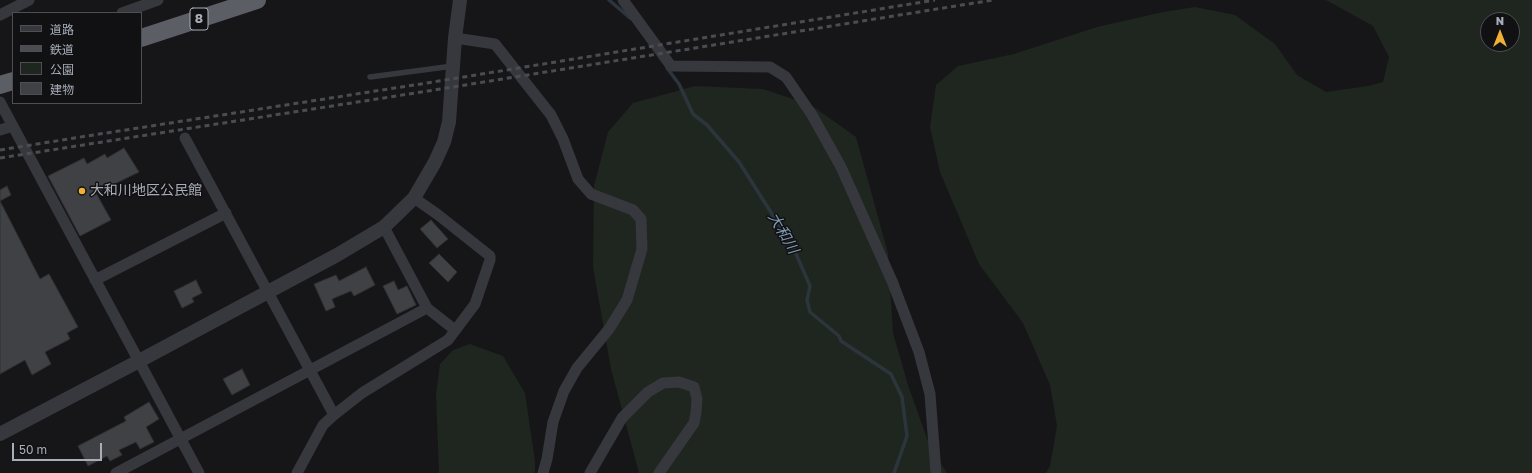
<!DOCTYPE html>
<html>
<head>
<meta charset="utf-8">
<style>
  body { margin:0 }
  #map { position:relative; width:1532px; height:473px; overflow:hidden; background:#161618; font-family:"Golos Text","Noto Sans JP",sans-serif }
  canvas { display:block }
  .legend { position:absolute; left:12px; top:12px; width:130px; height:92px; box-sizing:border-box; background:#111113; border:1px solid #4d4f55; margin:0; padding:5px 7px; list-style:none; font-size:12px; color:#a8adb8 }
  .legend li { display:flex; align-items:center; gap:8px; height:20px }
  .legend b { width:20px; border:1px solid #4d4f55 }
  .north { position:absolute; left:1480px; top:12px; width:40px; height:40px; box-sizing:border-box; background:#111113; border:1px solid #4d4f55; border-radius:50%; rotate:0deg; font-size:11px; font-weight:700; line-height:16px; text-align:center; color:#a8adb8 }
  .north::after { content:''; display:block; margin:auto; width:14px; height:18px; background:#f2b134; clip-path:polygon(50% 0,100% 100%,50% 72%,0 100%) }
  .scale { position:absolute; left:12px; top:443px; width:90px; height:18px; box-sizing:border-box; border:2px solid #a8adb8; border-top:0; padding-left:5px; font-size:12px; line-height:14px; white-space:nowrap; color:#a8adb8; -webkit-text-stroke:3px #111113; paint-order:stroke }
</style>
</head>
<body>
<div id="map">
<canvas width="1532" height="473"></canvas>
<ul class="legend">
<li><b style="height:5px;background:#37383d"></b>道路</li>
<li><b style="height:5px;background:#4a4c52"></b>鉄道</li>
<li><b style="height:11px;background:#1e261f"></b>公園</li>
<li><b style="height:11px;background:#404145"></b>建物</li>
</ul>
<div class="north">N</div>
<div class="scale">50 m</div>
</div>
<script>
const ctx = document.querySelector('canvas').getContext('2d');
ctx.lineJoin = 'round';
function fillPath(path, color) { ctx.fillStyle = color; ctx.fill(path, 'evenodd'); }
const shape = rows => new Path2D(rows.map(r => 'M' + r).join(''));
function strokePath(path, color, width, dash) { ctx.strokeStyle = color; ctx.lineWidth = width; ctx.lineCap = dash ? 'butt' : 'round'; ctx.setLineDash(dash || []); ctx.stroke(path); }
function label(font, color, halo, rows, align = 'center') {
  ctx.font = font + ' "Golos Text","Noto Sans JP",sans-serif'; ctx.lineWidth = 3; ctx.setLineDash([]); ctx.textBaseline = 'middle'; ctx.strokeStyle = halo; ctx.fillStyle = color; for (const [text, x, y, turn = 0] of rows) {
    ctx.save(); ctx.translate(x, y); ctx.rotate((+turn || 0) * Math.PI / 180); ctx.textAlign = isNaN(turn) ? turn : align; if (halo) ctx.strokeText(text, 0, 0); ctx.fillText(text, 0, 0); ctx.restore();
  }
}
const green = shape([
  [1326,0,1532,0,1532,473,1046,473,1050,466,1057,426,1050,385,1023,323,979,264,940,172,930,127,936,85,958,66,1014,54,1097,27,1163,12,1195,7,1235,15,1275,44,1297,75,1326,92,1368,86,1383,82,1389,57,1373,26],
  [1488,20,1512,20,1512,44,1488,44],
  [695,86,763,89,811,105,856,137,888,253,893,333,908,385,930,447,947,473,639,473,611,369,593,267,594,186,608,132,633,103],
  [470,344,503,356,525,393,535,461,535,473,439,473,436,394,440,364,453,350]
]);
const stream = shape([
  [609,0,630,18],
  [667,68,679,84,693,114,707,125,739,162,793,247,810,286,807,300,810,312,839,336,841,341,891,374,902,397,907,436,894,473]
]);
const building = shape([
  [124,148,139,172,96,193,111,220,80,236,48,176,84,158,87,164,105,154,107,158,124,148],
  [7,186,11,195,0,201,0,190,7,186],
  [0,201,40,279,49,274,78,327,67,333,70,339,45,352,51,364,32,375,25,360,0,374,0,201],
  [431,220,448,239,437,248,420,229,431,220],
  [439,254,457,272,448,282,429,263,439,254],
  [366,267,375,285,354,296,351,291,332,299,335,307,326,311,314,284,336,275,339,281,366,267],
  [196,280,202,293,192,298,194,302,182,308,174,291,196,280],
  [394,281,398,290,407,286,416,305,397,314,383,286,394,281],
  [242,369,250,385,232,395,223,379,242,369],
  [149,402,159,419,146,427,154,442,140,449,136,442,119,450,122,455,110,461,107,456,88,466,78,446,126,421,124,417,149,402]
]);
const service = shape([
  [370,77,453,66]
]);
const minor = shape([
  [623,0,671,66,770,67,786,77,812,115,841,167,892,281,919,352,930,394,936,473],
  [122,13,158,0],
  [0,15,29,0],
  [455,38,495,44,551,115,563,139,578,179,591,194,633,210,641,219,642,249,627,300,609,329,577,368,564,391,553,422,547,459,543,473],
  [0,102,199,473],
  [0,130,13,126],
  [185,138,334,415],
  [384,227,427,308,455,330],
  [95,280,226,213],
  [116,473,427,308],
  [297,473,323,425,334,415,362,393,448,340,475,304,490,260,490,256,437,214,414,198],
  [590,473,622,418,648,392,663,383,679,382,694,387,697,399,696,413,694,423,659,473]
]);
const tertiary = shape([
  [0,434,139,361,337,255,384,227,414,198,435,162,444,142,449,122,455,38,460,0]
]);
const trunk = shape([
  [141,38,257,0],
  [0,85,13,81]
]);
const rail = shape([
  [0,150,87,136,427,83,935,0],
  [0,158,428,91,993,0]
]);
const markers = [
  [82,191,4,"#f2b134"]
];
const shields = [
  [199,19,18]
];
const shieldNames = [
  ["8",199,19]
];
const poiNames = [
  ["大和川地区公民館",90,191]
];
const waterNames = [
  ["大和川",783,233,60]
];
fillPath(green, '#1e261f');
strokePath(stream, '#2c353c', 3.5);
fillPath(building, '#404145');
strokePath(building, '#303034', 1);
strokePath(service, '#37383d', 5.5);
strokePath(minor, '#37383d', 11);
strokePath(tertiary, '#37383d', 14);
strokePath(trunk, '#5b5e65', 18);
strokePath(rail, '#4a4c52', 3, [5, 4]);
for (const [x, y, r, color] of markers) { const dot = new Path2D(); dot.arc(x, y, r, 0, 2 * Math.PI); ctx.fillStyle = color; ctx.fill(dot); strokePath(dot, '#111113', 1.5); }
for (const [x, y, w] of shields) { const box = new Path2D(); box.roundRect(x - w / 2, y - 11, w, 22, 3); ctx.fillStyle = '#111113'; ctx.fill(box); strokePath(box, '#a8adb8', 1); }
label('bold 13px', '#a8adb8', null, shieldNames);
label('14px', '#a8adb8', '#111113', poiNames, 'left');
label('italic 15px', '#7f9bb3', '#111113', waterNames);
</script>
</body>
</html>
